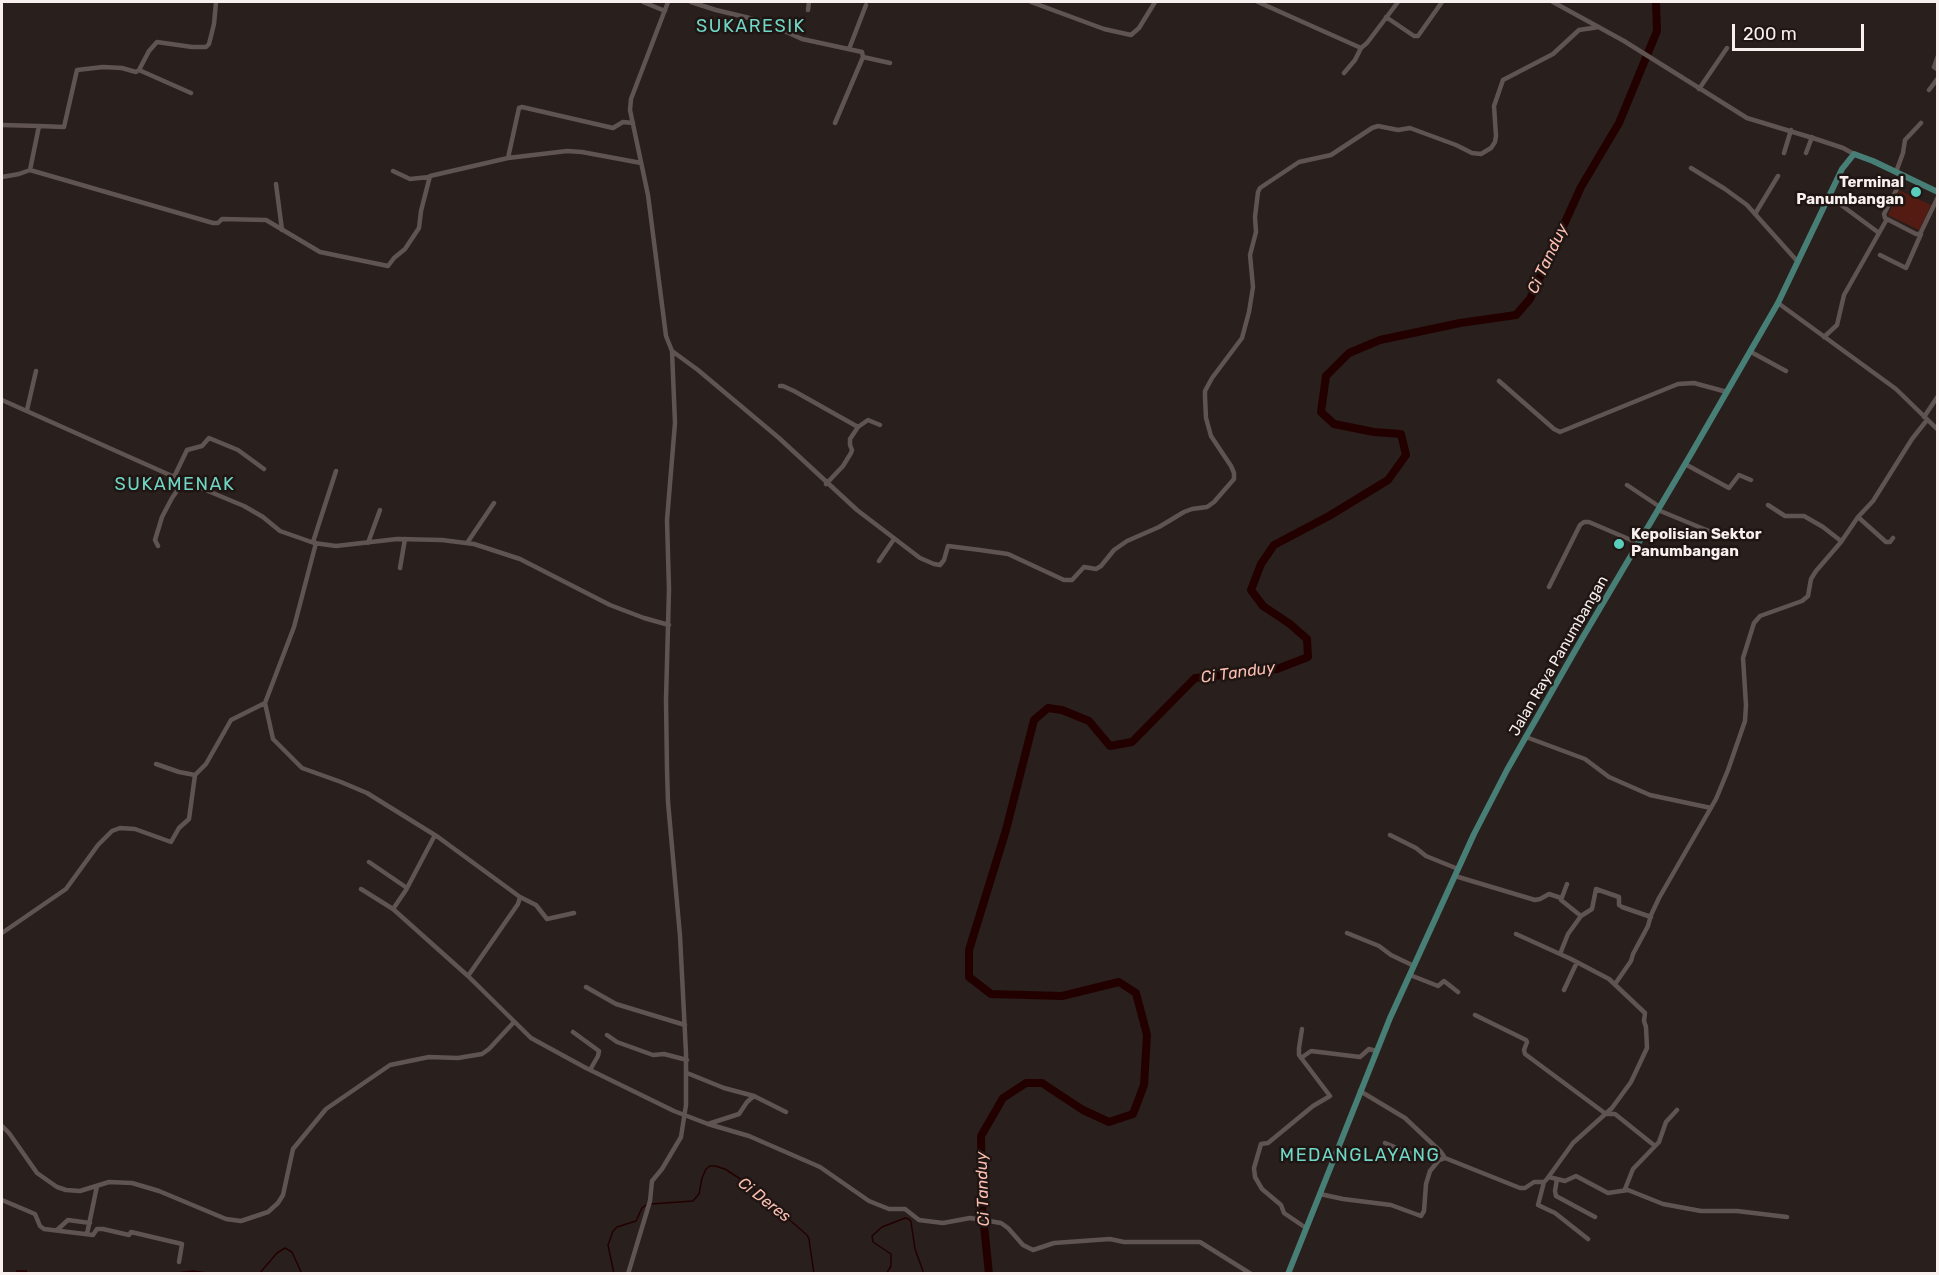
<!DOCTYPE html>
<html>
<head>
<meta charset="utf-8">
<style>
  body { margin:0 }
  #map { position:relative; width:1939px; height:1275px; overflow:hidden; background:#291f1d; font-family:Rubik,sans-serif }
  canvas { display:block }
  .frame { position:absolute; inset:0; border:3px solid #f7f0ef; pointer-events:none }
  .scale { position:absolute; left:1732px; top:24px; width:132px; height:27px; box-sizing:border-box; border:3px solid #f7f0ef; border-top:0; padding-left:8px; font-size:18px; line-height:21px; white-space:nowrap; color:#f7f0ef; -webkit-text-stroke:4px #1f1614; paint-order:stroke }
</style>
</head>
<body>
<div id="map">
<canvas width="1939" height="1275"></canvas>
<div class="frame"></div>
<div class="scale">200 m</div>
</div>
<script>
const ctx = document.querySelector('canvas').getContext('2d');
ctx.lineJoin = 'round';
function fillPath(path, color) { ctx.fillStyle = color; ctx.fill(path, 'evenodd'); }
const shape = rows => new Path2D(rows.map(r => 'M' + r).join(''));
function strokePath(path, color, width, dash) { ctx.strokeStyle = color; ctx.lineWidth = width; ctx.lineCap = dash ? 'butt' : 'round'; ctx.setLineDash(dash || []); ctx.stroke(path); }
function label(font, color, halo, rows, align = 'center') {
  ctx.font = font + ' Rubik,sans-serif'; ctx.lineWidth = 5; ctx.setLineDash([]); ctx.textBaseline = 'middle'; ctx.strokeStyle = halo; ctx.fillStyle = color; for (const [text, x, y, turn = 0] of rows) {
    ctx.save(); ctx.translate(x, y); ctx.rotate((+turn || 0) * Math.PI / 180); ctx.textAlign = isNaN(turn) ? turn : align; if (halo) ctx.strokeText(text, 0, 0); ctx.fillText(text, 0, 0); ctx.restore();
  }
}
const green = shape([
  [1899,190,1931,205,1919,230,1888,215]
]);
const stream = shape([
  [651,1204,693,1201,699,1194,702,1178,706,1169,710,1166,715,1166,725,1169,748,1184,807,1235,809,1239,814,1274],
  [15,1274,17,1271,26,1271,28,1274],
  [169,1274,193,1271,213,1274],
  [259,1274,277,1253,285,1248,292,1252,302,1274],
  [614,1274,608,1245,613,1231,617,1227,636,1221,642,1208,646,1205],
  [886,1274,891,1266,891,1254,873,1242,872,1236,882,1227,905,1218,909,1219,911,1222,915,1249,924,1274]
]);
const river = shape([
  [989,1274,982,1206,981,1136,1003,1098,1026,1083,1042,1083,1083,1110,1109,1122,1133,1114,1144,1085,1147,1035,1136,993,1119,982,1062,996,991,994,969,977,969,950,1006,830,1034,720,1048,708,1062,710,1089,721,1110,746,1132,742,1195,678,1277,669,1308,657,1307,639,1290,624,1263,606,1251,590,1261,564,1274,545,1329,516,1388,480,1406,455,1401,434,1374,432,1334,424,1321,412,1326,376,1349,353,1380,340,1460,323,1516,315,1530,299,1581,187,1619,123,1657,31,1656,2]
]);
const minor = shape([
  [643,2,665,11],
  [691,2,716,10,762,21,802,39,862,52,863,57,835,123],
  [1031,2,1104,29,1131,35,1139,28,1155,2],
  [1258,2,1361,48,1367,43,1398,2],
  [1553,2,1624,41,1747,118,1816,139,1843,148,1854,154],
  [808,10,809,2],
  [1386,17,1414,36,1418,36,1442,2],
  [849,49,866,5],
  [1938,56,1934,67,1938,70],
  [863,57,890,63],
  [139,70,191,93],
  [1344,73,1355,60,1361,48],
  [1699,89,1727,48],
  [1929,90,1938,78],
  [2,125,39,126],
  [1784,153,1791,130],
  [1806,153,1812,137],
  [508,158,519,108,522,107,613,128,623,122,633,123],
  [1691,168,1725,189,1747,205,1798,262],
  [30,170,213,223,218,223,222,219,266,220,320,252,388,266,394,258,405,249,419,228,421,211,430,176,508,158,567,151,582,152,641,163],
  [393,171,410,179,429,177],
  [1896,172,1903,153,1905,140,1921,123],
  [1904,175,1884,214,1885,218,1916,234,1920,234,1938,197],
  [2,177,19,174,30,170,39,126,64,127,77,70,103,67,122,68,136,72,139,70,149,51,157,42,192,47,206,47,209,44,214,24,216,2],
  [276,184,282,230],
  [1829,196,1879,233],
  [1755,214,1778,176],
  [1880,255,1906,268,1921,234],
  [1778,303,1896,389,1938,430],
  [1824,337,1837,325,1844,295,1887,219],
  [672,351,698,370,779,438,857,510,920,558,934,564,940,565,944,560,948,546,980,550,1008,554,1064,580,1072,580,1084,567,1096,569,1101,566,1114,550,1127,541,1159,527,1184,512,1192,509,1207,507,1214,502,1234,479,1234,473,1231,466,1211,436,1206,418,1205,397,1205,391,1212,378,1242,338,1249,312,1253,287,1250,255,1256,232,1255,217,1258,192,1260,188,1299,162,1331,155,1372,128,1378,126,1398,130,1410,128,1456,145,1472,153,1481,154,1491,148,1495,142,1496,136,1494,106,1503,80,1553,54,1579,30,1599,27],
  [1751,352,1786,371],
  [1499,381,1554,429,1560,432,1678,384,1694,383,1727,392],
  [780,386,783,386,794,391,858,427],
  [2,400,172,476,244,506,263,517,280,531,300,538,314,543,336,546,397,539,442,540,474,544,520,559,610,605,644,618,669,625],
  [27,410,36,371],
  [1924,417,1938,396],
  [1685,464,1729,488,1739,475,1751,480],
  [174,477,187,450,202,446,209,438,238,450,264,469],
  [826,484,843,466,851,453,852,450,850,445,850,439,858,427,868,420,880,425],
  [1627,485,1660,507],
  [1768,505,1785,516,1804,516,1823,527,1841,541],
  [1658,510,1716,534],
  [1858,517,1886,542,1890,542,1893,538],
  [313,542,336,471],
  [316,543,294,627,265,703,273,739,302,768,341,782,367,793,438,837,520,897,518,904,468,976,531,1038,586,1068,674,1111,708,1124,749,1136,820,1167,869,1201,889,1209,905,1209,919,1220,943,1223,970,1218,1001,1223,1008,1228,1023,1245,1033,1250,1054,1243,1110,1239,1124,1242,1200,1242,1251,1274],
  [368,543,380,510],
  [467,543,494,503],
  [158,546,155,540,162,517,172,498,184,481],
  [879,561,894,539],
  [400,568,405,539],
  [1549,587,1580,525,1584,522,1589,522,1638,543],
  [1526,737,1585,759,1609,777,1650,795,1711,808],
  [156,764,179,772,195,775,206,764,231,720,265,703],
  [435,835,406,890,393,909,468,976],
  [1390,835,1416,848,1426,856,1458,869],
  [369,862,407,888],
  [1455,876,1535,900,1540,899,1549,894,1561,898],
  [361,889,393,909],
  [520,897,536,905,547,919,574,913],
  [1581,916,1592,909,1596,889,1619,897,1619,905,1622,907,1651,917],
  [2,933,66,889,98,845,112,831,120,828,135,829,171,842,179,828,189,819,195,775],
  [1347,933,1379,946,1391,955,1414,966],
  [1560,954,1568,934,1581,916,1561,900,1567,884],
  [1410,975,1438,986,1444,981,1458,992],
  [1615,984,1631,961,1633,954,1648,926,1651,915,1659,898,1716,799,1728,770,1745,721,1746,705,1743,658,1754,623,1760,616,1802,601,1808,596,1811,579,1816,571,1841,542,1858,517,1873,501,1912,439,1927,420],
  [586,987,616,1004,685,1025],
  [1564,990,1577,962],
  [1475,1015,1526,1040,1527,1042,1524,1050,1525,1054,1606,1114,1615,1114,1655,1146],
  [1302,1029,1299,1048,1299,1055,1330,1096,1313,1106,1268,1143,1261,1144,1254,1168,1255,1177,1262,1189,1281,1205,1284,1213,1306,1228],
  [573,1032,599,1051,598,1056,590,1070],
  [607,1035,617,1042,653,1055,664,1054,687,1060],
  [1301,1058,1311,1051,1360,1057,1369,1049,1376,1051],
  [687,1073,724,1088,754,1096,786,1112],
  [1360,1091,1405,1118,1441,1152,1445,1158,1520,1188,1525,1188,1534,1182,1544,1182,1547,1179,1573,1143,1612,1108,1631,1082,1647,1048,1646,1027,1644,1021,1645,1013,1609,979,1571,959,1516,934],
  [708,1124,739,1114,747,1102,754,1096],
  [2,1126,9,1133,37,1173,57,1187,66,1190,80,1191,109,1182,132,1183,159,1191,226,1219,241,1221,268,1212,278,1203,283,1195,293,1149,326,1109,390,1065,429,1057,458,1058,482,1054,489,1049,514,1022],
  [1385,1143,1409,1153,1439,1160],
  [1549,1177,1565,1181,1576,1176,1608,1193,1628,1190,1663,1204,1701,1211,1737,1211,1787,1217],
  [1557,1179,1555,1191,1556,1196,1595,1217],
  [1544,1182,1538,1205,1555,1213,1588,1239],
  [1625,1189,1633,1169,1659,1142,1666,1122,1677,1110],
  [1320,1194,1343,1199,1391,1205,1421,1216,1424,1211,1426,1184,1430,1171,1439,1160,1445,1158],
  [2,1200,35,1214,40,1226,44,1229,93,1235,97,1229,103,1229,129,1235,131,1232,182,1244,179,1262],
  [57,1230,68,1220,90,1223],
  [87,1234,97,1186],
  [628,1274,650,1201,652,1181,662,1169,681,1137,686,1105,686,1053,680,936,668,802,667,769,666,700,669,589,667,520,675,423,672,351,666,336,648,195,630,110,631,99,668,2]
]);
const major = shape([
  [1288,1274,1390,1018,1474,834,1507,770,1580,642,1691,454,1778,303,1842,169,1854,154,1873,161,1938,192]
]);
const markers = [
  [1916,192,6,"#5acebc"],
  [1619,544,6,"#5acebc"]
];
const poiNames = [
  ["Terminal",1904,183],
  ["Panumbangan",1904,200],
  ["Kepolisian Sektor",1631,535,"left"],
  ["Panumbangan",1631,552,"left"]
];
const streetNames = [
  ["Jalan Raya Panumbangan",1559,656,-60]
];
const waterNames = [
  ["Ci Tanduy",1548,259,-65],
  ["Ci Tanduy",1238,673,-8],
  ["Ci Tanduy",983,1189,-92],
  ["Ci Deres",764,1200,38]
];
const quarterNames = [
  ["SUKARESIK",751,27],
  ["SUKAMENAK",175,485],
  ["MEDANGLAYANG",1360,1156]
];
fillPath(green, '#531b12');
strokePath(stream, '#230000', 1.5);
strokePath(river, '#230000', 8);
strokePath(minor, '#605452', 4.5);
strokePath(major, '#477e75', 6);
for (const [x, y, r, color] of markers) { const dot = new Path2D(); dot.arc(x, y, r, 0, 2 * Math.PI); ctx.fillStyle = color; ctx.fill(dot); strokePath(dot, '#1f1614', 2); }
label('bold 15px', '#f7f0ef', '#1f1614', poiNames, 'right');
label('15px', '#f7f0ef', '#1f1614', streetNames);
label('italic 16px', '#fcbeb1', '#1f1614', waterNames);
ctx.letterSpacing = '1.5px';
label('18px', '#70d7c6', '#1f1614', quarterNames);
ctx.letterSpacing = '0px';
</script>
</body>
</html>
